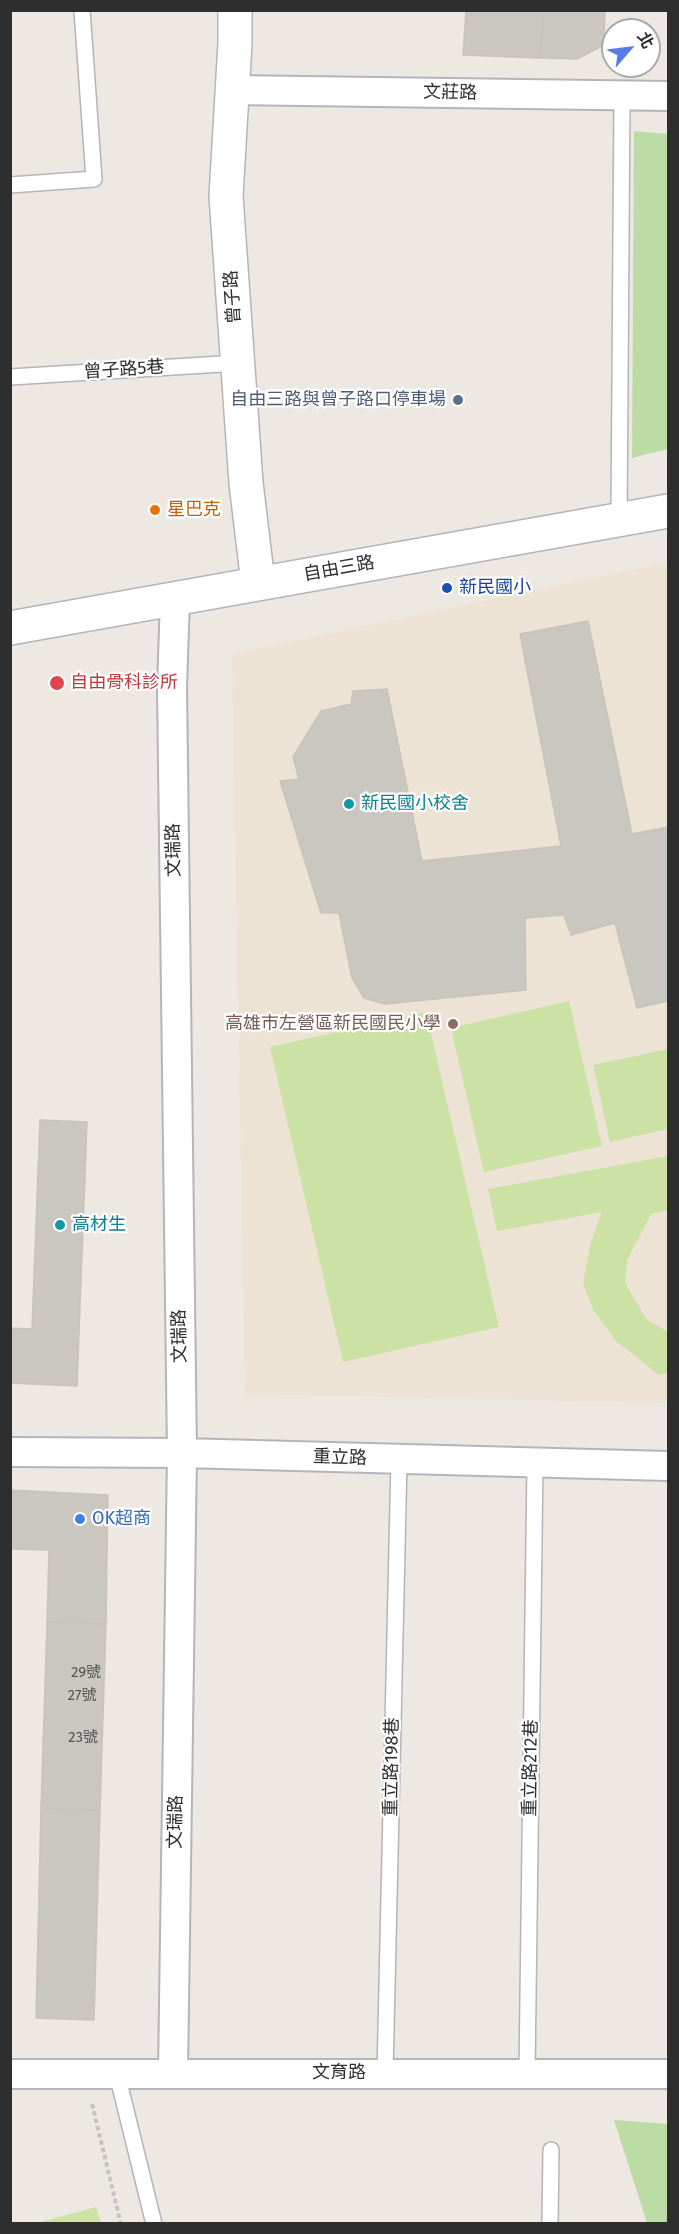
<!DOCTYPE html>
<html>
<head>
<meta charset="utf-8">
<style>
  body { margin:0 }
  #map { position:relative; width:679px; height:2234px; overflow:hidden; background:#ede8e2; font-family:"Fira Sans","Noto Sans TC",sans-serif }
  canvas { display:block }
  .frame { position:absolute; inset:0; border:12px solid #2e2e2e; pointer-events:none }
  .north { position:absolute; left:601px; top:18px; width:60px; height:60px; box-sizing:border-box; background:#fff; border:2px solid #ababab; border-radius:50%; rotate:62deg; font-size:16px; font-weight:700; line-height:24px; text-align:center; color:#2e2e2e }
  .north::after { content:''; display:block; margin:auto; width:21px; height:27px; background:#587ce4; clip-path:polygon(50% 0,100% 100%,50% 72%,0 100%) }
</style>
</head>
<body>
<div id="map">
<canvas width="679" height="2234"></canvas>
<div class="frame"></div>
<div class="north">北</div>
</div>
<script>
const ctx = document.querySelector('canvas').getContext('2d');
ctx.lineJoin = 'round';
function fillPath(path, color) { ctx.fillStyle = color; ctx.fill(path, 'evenodd'); }
const shape = rows => new Path2D(rows.map(r => 'M' + r).join(''));
function strokePath(path, color, width, dash) { ctx.strokeStyle = color; ctx.lineWidth = width; ctx.lineCap = dash ? 'butt' : 'round'; ctx.setLineDash(dash || []); ctx.stroke(path); }
function label(font, color, halo, rows, align = 'center') {
  ctx.font = font + ' "Fira Sans","Noto Sans TC",sans-serif'; ctx.lineWidth = 4.5; ctx.setLineDash([]); ctx.textBaseline = 'middle'; ctx.strokeStyle = halo; ctx.fillStyle = color; for (const [text, x, y, turn = 0] of rows) {
    ctx.save(); ctx.translate(x, y); ctx.rotate((+turn || 0) * Math.PI / 180); ctx.textAlign = isNaN(turn) ? turn : align; if (halo) ctx.strokeText(text, 0, 0); ctx.fillText(text, 0, 0); ctx.restore();
  }
}
const education = shape([
  [668,562,668,1403,245,1394,232,654]
]);
const green = shape([
  [634,131,668,134,668,449,632,458],
  [614,2120,668,2124,668,2223,647,2223]
]);
const pitch = shape([
  [569,1001,602,1146,484,1172,451,1028],
  [426,1012,499,1327,343,1362,270,1047],
  [668,1049,668,1129,610,1142,593,1065],
  [668,1156,668,1210,651,1214,627,1260,625,1282,646,1319,668,1332,668,1373,659,1375,616,1341,594,1311,583,1284,590,1245,602,1212,497,1231,488,1189],
  [96,2207,101,2223,37,2223]
]);
const building = shape([
  [466,10,544,10,540,58,463,55,466,10],
  [544,10,605,10,604,45,577,59,540,58,544,10],
  [588,621,632,834,668,827,668,1001,637,1008,615,923,571,935,564,915,525,918,526,990,385,1004,364,998,352,978,339,913,321,913,280,781,299,779,293,757,321,711,351,704,353,691,387,689,422,861,561,846,520,634,588,621],
  [40,1120,87,1122,77,1386,10,1383,10,1328,32,1329,40,1120],
  [10,1490,108,1495,106,1624,47,1622,49,1550,10,1549,10,1490],
  [47,1622,106,1624,100,1810,41,1808,47,1622],
  [41,1808,100,1810,94,2020,36,2018,41,1808]
]);
const path = shape([
  [92,2104,121,2224]
]);
const service = shape([
  [10,185,94,179,82,10],
  [10,377,238,363],
  [619,520,622,96],
  [385,2073,399,1460],
  [117,2074,154,2224],
  [527,2074,535,1463],
  [550,2224,551,2150]
]);
const minor = shape([
  [231,90,668,96],
  [10,1452,182,1453,668,1466],
  [173,2073,182,1453,172,687,175,599],
  [10,2074,668,2074]
]);
const tertiary = shape([
  [235,10,235,43,226,196,246,483,258,583],
  [10,628,668,511]
]);
const markers = [
  [458,400,6,"#5c6f8a"],
  [155,510,6,"#e8710a"],
  [447,588,6,"#1a4fb4"],
  [57,683,8,"#e0444e"],
  [349,804,6,"#0f9aa8"],
  [453,1024,6,"#8d6e63"],
  [60,1225,6,"#0f9aa8"],
  [80,1519,6,"#3f7fe0"]
];
const numberNames = [
  ["29號",86,1673],
  ["27號",82,1696],
  ["23號",83,1738]
];
const streetNames = [
  ["文莊路",450,93,1],
  ["曾子路",233,297,-94],
  ["曾子路5巷",124,370,-4],
  ["自由三路",339,569,-10],
  ["文瑞路",174,850,-91],
  ["文瑞路",180,1336,-91],
  ["重立路",340,1458,2],
  ["重立路198巷",392,1767,-89],
  ["重立路212巷",531,1768,-89],
  ["文瑞路",176,1822,-89],
  ["文育路",339,2073]
];
const serviceNames = [
  ["自由三路與曾子路口停車場",446,400]
];
const foodNames = [
  ["星巴克",167,510]
];
const transitNames = [
  ["新民國小",459,588]
];
const healthNames = [
  ["自由骨科診所",70,683]
];
const cultureNames = [
  ["新民國小校舍",361,804],
  ["高材生",72,1225]
];
const educationNames = [
  ["高雄市左營區新民國民小學",441,1024]
];
const shopNames = [
  ["OK超商",92,1519]
];
fillPath(education, '#ece3d4');
fillPath(green, '#bcdca6');
fillPath(pitch, '#cce2a4');
fillPath(building, '#cac6c0');
strokePath(building, '#c9c3bc', 1.5);
strokePath(service, '#b3b5bc', 18);
strokePath(minor, '#b3b5bc', 32);
strokePath(tertiary, '#b3b5bc', 36);
strokePath(path, '#c4c4c4', 4, [4.5, 3]);
strokePath(service, '#fff', 15);
strokePath(minor, '#fff', 28);
strokePath(tertiary, '#fff', 33);
for (const [x, y, r, color] of markers) { const dot = new Path2D(); dot.arc(x, y, r, 0, 2 * Math.PI); ctx.fillStyle = color; ctx.fill(dot); strokePath(dot, '#fff', 2); }
label('15px', '#555452', null, numberNames);
label('18px', '#2e2e2e', '#fff', streetNames);
label('18px', '#4e5e75', '#fff', serviceNames, 'right');
label('18px', '#c56008', '#fff', foodNames, 'left');
label('18px', '#164399', '#fff', transitNames, 'left');
label('18px', '#be3a42', '#fff', healthNames, 'left');
label('18px', '#0d838f', '#fff', cultureNames, 'left');
label('18px', '#785e54', '#fff', educationNames, 'right');
label('18px', '#366cbe', '#fff', shopNames, 'left');
</script>
</body>
</html>
